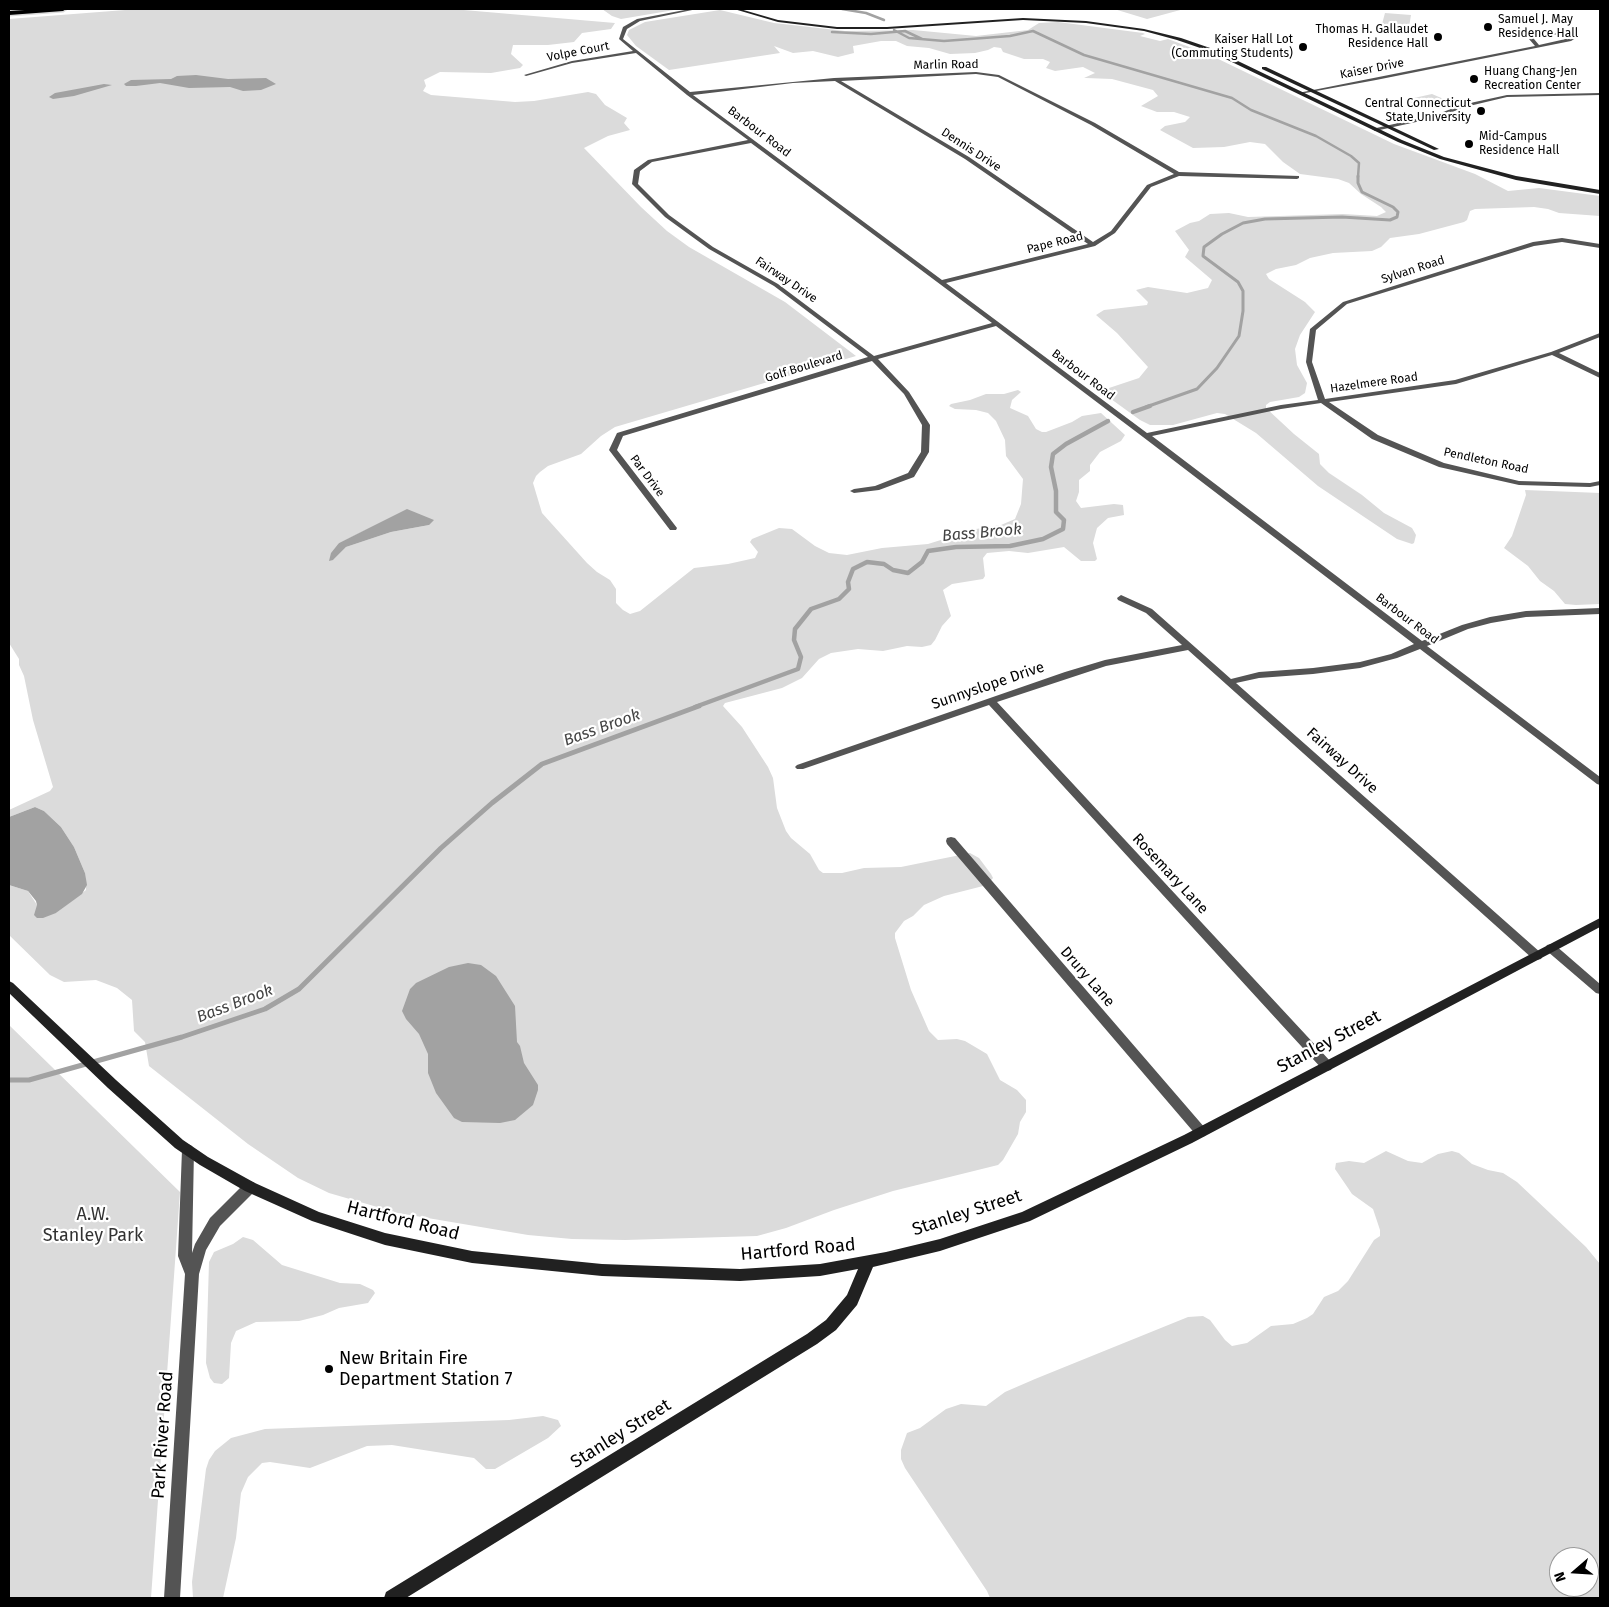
<!DOCTYPE html>
<html>
<head>
<meta charset="utf-8">
<style>
  body { margin:0 }
  #map { position:relative; width:1609px; height:1607px; overflow:hidden; background:#fff; font-family:"Fira Sans",sans-serif }
  canvas { display:block }
  .frame { position:absolute; inset:0; border:10px solid #000; pointer-events:none }
  .north { position:absolute; left:1549px; top:1547px; width:50px; height:50px; box-sizing:border-box; background:#fff; border:1px solid #999; border-radius:50%; rotate:251deg; font-size:14px; font-weight:700; line-height:20px; text-align:center; color:#000 }
  .north::after { content:''; display:block; margin:auto; width:18px; height:22px; background:#000; clip-path:polygon(50% 0,100% 100%,50% 72%,0 100%) }
</style>
</head>
<body>
<div id="map">
<canvas width="1609" height="1607"></canvas>
<div class="frame"></div>
<div class="north">N</div>
</div>
<script>
const ctx = document.querySelector('canvas').getContext('2d');
ctx.lineJoin = 'round';
function fillPath(path, color) { ctx.fillStyle = color; ctx.fill(path, 'evenodd'); }
const shape = rows => new Path2D(rows.map(r => 'M' + r).join(''));
function strokePath(path, color, width, dash) { ctx.strokeStyle = color; ctx.lineWidth = width; ctx.lineCap = dash ? 'butt' : 'round'; ctx.setLineDash(dash || []); ctx.stroke(path); }
function label(font, color, halo, rows, align = 'center') {
  ctx.font = font + ' "Fira Sans",sans-serif'; ctx.lineWidth = 4.5; ctx.setLineDash([]); ctx.textBaseline = 'middle'; ctx.strokeStyle = halo; ctx.fillStyle = color; for (const [text, x, y, turn = 0] of rows) {
    ctx.save(); ctx.translate(x, y); ctx.rotate((+turn || 0) * Math.PI / 180); ctx.textAlign = isNaN(turn) ? turn : align; if (halo) ctx.strokeText(text, 0, 0); ctx.fillText(text, 0, 0); ctx.restore();
  }
}
const green = shape([
  [138,9,452,9,615,23,611,29,582,33,574,42,548,45,513,45,511,54,523,65,520,68,491,73,440,72,424,80,426,86,423,91,431,95,515,102,534,101,588,92,596,94,605,105,627,118,624,123,630,130,608,136,584,148,641,207,667,231,689,247,785,302,856,356,615,427,601,436,581,454,548,466,540,472,536,476,533,483,542,513,587,563,597,572,610,580,616,589,616,603,623,610,630,614,640,611,694,568,728,564,755,558,758,552,750,542,752,539,779,528,792,529,815,546,829,553,847,555,882,548,928,544,976,529,1001,525,1015,519,1021,504,1023,479,1006,456,1005,440,996,421,988,413,976,410,955,409,949,406,951,404,970,400,986,394,1004,394,1018,390,1021,392,1012,400,1010,408,1028,416,1036,429,1042,432,1046,432,1072,422,1082,416,1101,413,1125,435,1121,441,1100,452,1090,465,1090,471,1079,480,1079,492,1076,501,1081,508,1114,504,1123,505,1124,515,1108,518,1097,528,1093,543,1097,559,1095,561,1081,561,1064,547,1028,553,1009,551,987,553,983,558,985,576,983,579,952,584,943,590,951,616,942,626,935,640,931,645,922,647,907,646,883,651,858,649,831,653,819,659,802,678,782,688,725,703,723,706,742,727,768,767,773,778,777,808,786,831,791,838,810,854,819,870,823,873,842,873,864,868,901,867,970,853,979,858,991,874,993,878,987,885,944,896,924,905,913,916,904,921,895,933,895,938,911,990,929,1031,938,1040,957,1039,965,1041,987,1054,1000,1080,1017,1090,1026,1100,1026,1112,1020,1122,1018,1134,1003,1160,998,1165,893,1191,834,1210,786,1228,757,1236,625,1240,572,1239,528,1235,398,1213,329,1193,298,1178,248,1144,149,1066,145,1042,134,1031,132,1000,117,988,96,980,64,982,50,975,9,935,9,885,28,891,37,905,56,913,86,890,85,873,74,847,61,827,44,811,35,807,9,817,9,810,50,791,53,787,33,720,24,676,19,665,19,659,9,643,9,19],
  [429,525,391,532,346,547,333,560,339,543,366,530],
  [602,9,680,9,621,19,612,16],
  [1114,9,1184,9,1147,19],
  [720,10,774,23,845,31,913,30,976,36,1028,30,1039,23,1058,22,1143,33,1145,34,1140,36,1160,41,1168,39,1208,54,1394,144,1475,174,1508,191,1539,188,1600,196,1600,216,1559,213,1548,209,1534,207,1475,209,1470,211,1467,220,1464,222,1419,234,1390,238,1381,247,1372,251,1333,253,1310,258,1296,265,1276,269,1266,274,1269,279,1305,302,1315,312,1300,335,1295,349,1297,365,1307,383,1305,393,1299,397,1270,402,1266,405,1266,408,1294,434,1319,454,1320,464,1329,473,1362,495,1384,513,1412,528,1416,535,1414,543,1412,544,1397,539,1318,486,1256,433,1225,414,1217,413,1173,425,1150,425,1140,420,1100,391,1139,378,1148,367,1117,333,1096,315,1104,310,1147,305,1148,302,1136,290,1148,287,1187,293,1208,288,1212,280,1185,257,1189,250,1175,231,1190,223,1199,221,1210,214,1229,213,1248,217,1343,214,1377,216,1386,212,1381,207,1361,194,1349,183,1338,179,1300,174,1283,162,1265,144,1250,142,1224,147,1193,148,1160,130,1165,126,1185,122,1190,117,1174,112,1157,112,1141,106,1158,96,1153,90,1112,79,1086,78,1084,78,1095,73,1083,67,1055,71,1046,68,1050,62,1043,59,1024,59,1003,52,1001,48,994,47,988,50,975,53,950,54,929,48,907,46,896,41,881,41,853,46,854,53,838,57,813,51,793,53,774,46,780,53,669,70,636,46,627,35,629,30,645,22],
  [1385,13,1411,15,1409,27,1382,24],
  [1432,94,1446,100,1419,106,1405,100],
  [1525,490,1600,493,1600,604,1576,605,1565,604,1554,591,1540,581,1528,566,1504,548,1512,536,1526,495],
  [9,1025,180,1192,151,1598,9,1598],
  [1386,1151,1408,1161,1422,1163,1438,1154,1452,1151,1459,1153,1472,1164,1488,1170,1503,1173,1517,1182,1586,1247,1600,1264,1600,1598,990,1598,987,1591,905,1468,901,1459,901,1450,907,1433,920,1428,946,1409,961,1404,986,1406,1005,1392,1035,1379,1188,1317,1203,1316,1210,1320,1225,1340,1232,1346,1247,1343,1271,1326,1293,1324,1307,1318,1313,1314,1324,1297,1338,1291,1348,1281,1374,1240,1380,1236,1380,1230,1373,1209,1352,1194,1348,1188,1335,1169,1336,1163,1349,1161,1364,1163],
  [1559,1557,1589,1557,1589,1587,1559,1587],
  [243,1237,253,1240,282,1265,340,1283,360,1284,373,1290,375,1293,368,1303,339,1308,323,1315,299,1321,256,1322,236,1331,231,1343,229,1378,222,1384,214,1383,210,1378,206,1363,209,1262,214,1252,233,1244],
  [543,1416,558,1420,561,1426,548,1438,495,1469,486,1469,474,1458,392,1445,367,1446,310,1468,270,1462,262,1463,248,1477,241,1493,236,1538,223,1598,193,1598,192,1582,206,1469,209,1460,215,1451,231,1438,265,1429,509,1420]
]);
const water = shape([
  [196,75,228,79,266,78,276,84,261,90,243,91,230,87,189,88,160,83,136,86,126,86,124,84,131,80,171,79,177,76],
  [104,84,112,85,74,96,53,99,49,97,55,93],
  [407,509,434,520,429,525,391,532,346,547,333,560,329,561,331,553,339,543],
  [35,807,44,811,61,827,74,847,85,873,87,885,82,894,56,913,43,918,37,918,34,915,37,905,36,901,28,891,9,885,9,817],
  [468,963,481,965,496,976,515,1006,517,1042,520,1046,524,1063,538,1085,538,1090,533,1105,515,1120,500,1123,462,1122,454,1118,436,1093,428,1073,428,1054,419,1034,406,1019,402,1011,410,989,416,983,449,967]
]);
const streamFar3 = shape([
  [842,9,866,13,884,20],
  [894,30,909,38,944,41,1010,36,1033,31,1084,55,1232,98,1251,110,1316,136,1351,156,1359,163,1358,177],
  [832,32,871,34,905,31,922,39]
]);
const streamFar2 = shape([
  [1146,407,1197,389,1217,368,1239,336,1243,311,1243,291,1238,282,1203,256,1204,247,1222,234,1243,223,1265,219,1342,217,1390,220,1397,217,1398,212,1393,207,1362,192,1358,183,1358,176]
]);
const streamFar1 = shape([
  [1133,412,1150,406],
  [695,707,798,669,801,657,794,640,795,629,811,609,839,599,849,589,848,582,853,569,867,562,884,564,893,570,908,573,922,562,928,551,956,547,1010,546,1043,539,1063,529,1064,520,1056,512,1056,491,1051,467,1053,454,1066,444,1108,421]
]);
const stream = shape([
  [9,1080,29,1080,182,1037,265,1009,299,989,441,848,492,803,542,764,699,706]
]);
const street = shape([
  [690,9,697,9,640,21,627,29,623,39,690,92,834,78,976,72,999,75,1095,123,1179,172,1299,176,1299,178,1297,179,1179,176,1151,187,1115,233,1095,246,946,283,1147,433,1281,405,1318,400,1306,362,1310,329,1343,302,1533,242,1562,238,1600,244,1600,248,1562,242,1534,246,1347,304,1316,330,1312,362,1325,399,1455,380,1551,352,1600,333,1600,337,1559,353,1600,373,1600,378,1552,355,1456,384,1329,402,1378,435,1444,463,1519,481,1590,483,1600,481,1600,485,1590,487,1519,485,1439,467,1372,439,1321,403,1281,409,1152,436,1422,641,1462,625,1490,617,1526,611,1600,608,1600,614,1526,617,1491,623,1468,629,1427,646,1600,777,1600,785,1597,784,1420,649,1397,658,1360,668,1313,674,1259,678,1236,683,1541,953,1543,956,1541,959,1537,960,1533,959,1188,650,1106,666,997,702,1331,1062,1333,1066,1331,1070,1327,1071,1323,1070,989,705,803,769,797,769,795,767,797,765,1065,672,1105,660,1182,645,1146,613,1118,600,1117,598,1121,595,1152,609,1231,679,1259,672,1313,668,1360,662,1391,654,1414,644,1143,437,996,326,878,359,909,392,930,425,929,452,914,477,879,490,854,493,850,491,854,489,875,486,908,473,921,452,922,425,904,394,872,361,623,436,617,450,677,528,676,530,670,530,609,450,617,433,868,357,774,286,709,249,665,217,632,184,634,170,648,160,748,140,687,95,636,53,572,63,526,76,524,75,572,61,633,51,619,39,623,27,637,19,690,9],
  [976,74,998,77,1091,125,1174,174,1147,185,1111,231,1093,242,969,157,841,81,976,74],
  [835,81,965,159,1088,244,942,280,693,95,793,83,835,81],
  [751,143,992,323,874,356,778,284,713,247,669,215,638,184,640,171,652,162,751,143],
  [1541,33,1561,33,1576,38,1571,41,1376,80,1300,94,1298,93,1535,46,1529,39,1541,33],
  [1542,35,1561,35,1570,38,1539,45,1534,39,1542,35],
  [1600,93,1600,95,1507,97,1465,107,1439,117,1375,131,1372,129,1438,114,1461,105,1507,95,1600,93],
  [951,837,955,838,1205,1128,1207,1132,1205,1136,1201,1137,1197,1136,947,844,946,841,947,838,951,837],
  [1551,944,1555,945,1600,984,1600,994,1596,993,1547,951,1545,948,1547,945,1551,944],
  [188,1144,192,1146,194,1150,192,1253,195,1244,210,1218,245,1183,250,1181,255,1183,256,1187,255,1191,220,1226,206,1250,199,1274,180,1598,164,1598,185,1274,178,1256,182,1150,184,1146,188,1144]
]);
const secondary = shape([
  [734,9,740,9,778,20,837,27,887,27,1023,18,1086,21,1144,29,1181,38,1213,49,1402,140,1444,157,1516,176,1600,190,1600,194,1516,180,1440,159,1398,142,1209,51,1177,40,1144,31,1086,23,1023,20,887,29,837,29,778,22,734,9],
  [1262,67,1266,67,1439,149,1434,150,1262,69,1262,67],
  [1600,918,1600,927,1192,1143,1030,1221,940,1251,873,1267,857,1305,836,1330,817,1344,406,1598,384,1598,386,1592,807,1334,826,1320,847,1295,858,1269,820,1276,740,1281,602,1276,472,1263,385,1245,312,1221,245,1191,200,1165,175,1148,108,1088,9,993,9,981,13,983,116,1080,183,1140,208,1157,255,1183,319,1212,385,1233,472,1251,602,1264,740,1269,820,1264,886,1252,940,1239,1022,1212,1184,1135,1600,918]
]);
const highway = shape([
  [40,9,66,9,63,11,9,15,9,11,40,9]
]);
const markers = [
  [1488,27,5,"#000"],
  [1438,37,5,"#000"],
  [1303,47,5,"#000"],
  [1474,79,5,"#000"],
  [1481,111,5,"#000"],
  [1469,144,5,"#000"],
  [329,1369,5,"#000"]
];
const farPoinames = [
  ["Samuel J. May",1498,20],
  ["Residence Hall",1498,34],
  ["Thomas H. Gallaudet",1428,30,"right"],
  ["Residence Hall",1428,44,"right"],
  ["Kaiser Hall Lot",1293,40,"right"],
  ["(Commuting Students)",1293,54,"right"],
  ["Huang Chang-Jen",1484,72],
  ["Recreation Center",1484,86],
  ["Central Connecticut",1471,104,"right"],
  ["State University",1471,118,"right"],
  ["Mid-Campus",1479,137],
  ["Residence Hall",1479,151]
];
const farStreetnames = [
  ["Volpe Court",578,52,-11],
  ["Marlin Road",946,65,-1],
  ["Kaiser Drive",1372,69,-11],
  ["Barbour Road",759,132,37],
  ["Dennis Drive",971,150,33],
  ["Pape Road",1055,243,-14],
  ["Sylvan Road",1413,270,-18],
  ["Fairway Drive",786,280,34],
  ["Golf Boulevard",804,367,-17],
  ["Barbour Road",1083,375,37],
  ["Hazelmere Road",1374,383,-8],
  ["Pendleton Road",1486,461,12],
  ["Par Drive",647,476,53],
  ["Barbour Road",1407,619,37]
];
const streetNames = [
  ["Sunnyslope Drive",988,686,-19],
  ["Fairway Drive",1342,761,42],
  ["Rosemary Lane",1170,874,47],
  ["Drury Lane",1087,977,49]
];
const waterNames = [
  ["Bass Brook",982,533,-5],
  ["Bass Brook",602,728,-20],
  ["Bass Brook",235,1004,-21]
];
const nearStreetnames = [
  ["Stanley Street",1329,1042,-28],
  ["Stanley Street",967,1213,-18],
  ["Hartford Road",403,1221,14],
  ["Hartford Road",798,1250,-5],
  ["Stanley Street",621,1434,-32],
  ["Park River Road",163,1435,-86]
];
const nearParknames = [
  ["A.W.",93,1215],
  ["Stanley Park",93,1236]
];
const nearPoinames = [
  ["New Britain Fire",339,1359],
  ["Department Station 7",339,1380]
];
fillPath(green, '#dbdbdb');
fillPath(water, '#a2a2a2');
strokePath(streamFar3, '#a2a2a2', 2.5);
strokePath(streamFar2, '#a2a2a2', 3);
strokePath(streamFar1, '#a2a2a2', 4.5);
strokePath(stream, '#a2a2a2', 5);
strokePath(highway, '#dbdbdb', 3);
fillPath(street, '#545454');
fillPath(secondary, '#212121');
fillPath(highway, '#000');
for (const [x, y, r, color] of markers) { const dot = new Path2D(); dot.arc(x, y, r, 0, 2 * Math.PI); ctx.fillStyle = color; ctx.fill(dot); strokePath(dot, '#fff', 2); }
label('12px', '#000', '#fff', farPoinames, 'left');
label('12px', '#000', '#fff', farStreetnames);
label('15px', '#000', '#fff', streetNames);
label('italic 16px', '#434343', '#fff', waterNames);
label('18px', '#000', '#fff', nearStreetnames);
label('18px', '#323232', '#fff', nearParknames);
label('18px', '#000', '#fff', nearPoinames, 'left');
</script>
</body>
</html>
